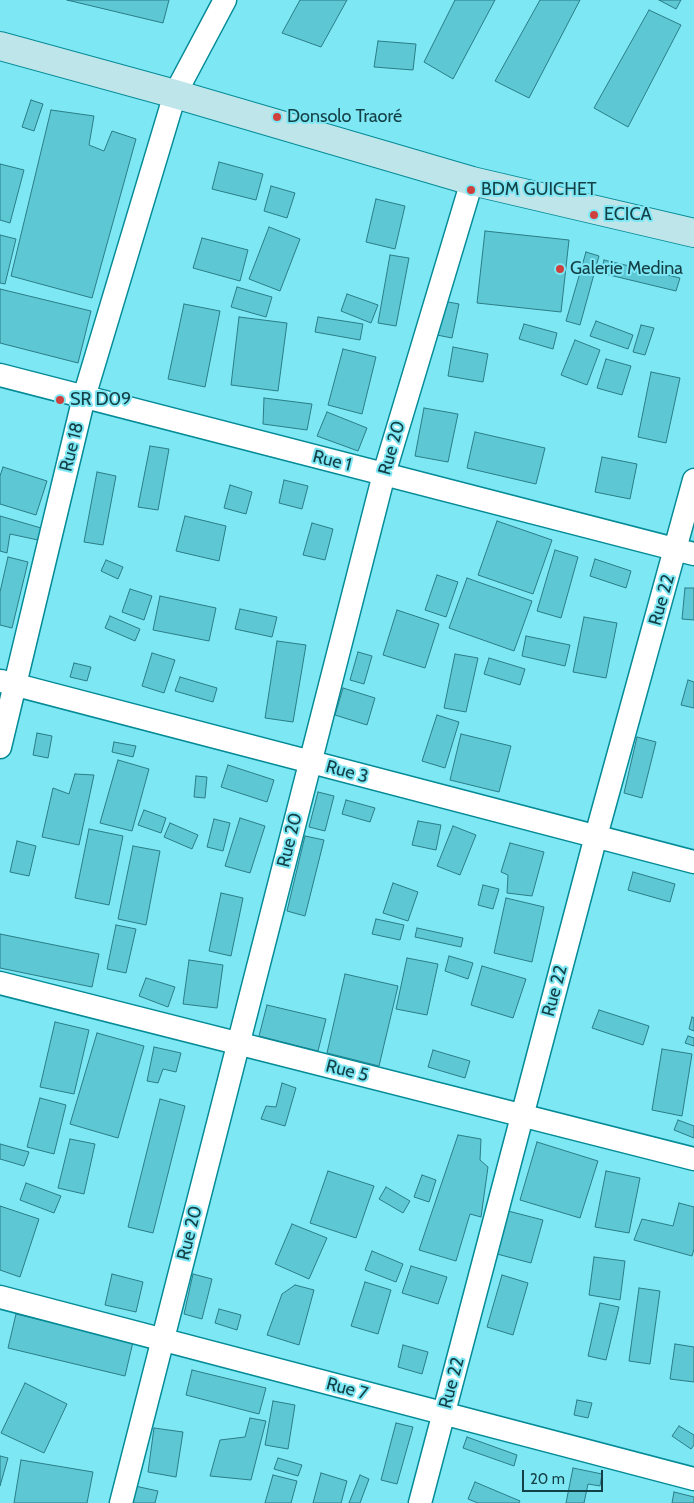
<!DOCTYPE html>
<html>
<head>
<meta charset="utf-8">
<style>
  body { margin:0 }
  #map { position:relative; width:694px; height:1503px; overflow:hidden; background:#7ee7f4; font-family:Cabin,sans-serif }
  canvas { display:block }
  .scale { position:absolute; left:522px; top:1470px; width:81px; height:22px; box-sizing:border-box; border:2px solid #144147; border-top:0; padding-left:6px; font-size:15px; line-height:18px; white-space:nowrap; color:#144147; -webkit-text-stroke:4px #7ee7f4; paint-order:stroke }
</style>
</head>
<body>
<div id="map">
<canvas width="694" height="1503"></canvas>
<div class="scale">20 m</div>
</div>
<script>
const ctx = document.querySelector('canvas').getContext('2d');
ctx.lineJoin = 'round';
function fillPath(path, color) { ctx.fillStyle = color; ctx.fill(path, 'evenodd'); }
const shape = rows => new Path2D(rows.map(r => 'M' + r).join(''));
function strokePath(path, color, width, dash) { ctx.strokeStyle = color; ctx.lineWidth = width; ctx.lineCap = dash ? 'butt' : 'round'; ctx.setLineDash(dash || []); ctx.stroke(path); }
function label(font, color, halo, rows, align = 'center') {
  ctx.font = font + ' Cabin,sans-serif'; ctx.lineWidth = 4; ctx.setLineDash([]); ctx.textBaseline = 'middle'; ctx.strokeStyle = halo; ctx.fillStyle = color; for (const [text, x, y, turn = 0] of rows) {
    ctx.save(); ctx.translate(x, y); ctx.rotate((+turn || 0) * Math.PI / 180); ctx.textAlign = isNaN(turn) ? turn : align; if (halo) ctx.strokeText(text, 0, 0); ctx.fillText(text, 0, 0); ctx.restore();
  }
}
const building = shape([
  [67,0,169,0,163,23,67,0],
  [300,0,347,0,321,47,282,33,300,0],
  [455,0,495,0,453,79,424,62,455,0],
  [540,0,580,0,529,98,495,81,540,0],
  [659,0,681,0,676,9,659,0],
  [649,10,681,25,628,127,594,108,649,10],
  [378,41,416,44,413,70,374,67,378,41],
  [31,100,43,104,34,131,22,127,31,100],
  [51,110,94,116,89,145,104,151,112,131,136,139,92,298,11,276,51,110],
  [219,162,263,174,256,200,212,189,219,162],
  [0,164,24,170,10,223,0,220,0,164],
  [271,186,295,193,287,218,264,211,271,186],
  [376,199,405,206,395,249,366,242,376,199],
  [269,227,300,239,280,291,249,279,269,227],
  [485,231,569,240,561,312,477,303,485,231],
  [0,235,16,239,5,284,0,283,0,235],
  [202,238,248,250,240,281,193,268,202,238],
  [586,252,599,256,580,325,566,321,586,252],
  [390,255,409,258,396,326,378,323,390,255],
  [604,260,680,278,676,291,601,273,604,260],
  [237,287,272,297,266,317,231,307,237,287],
  [0,289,91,311,78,363,0,343,0,289],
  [347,294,378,305,371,323,341,311,347,294],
  [443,301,459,304,452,338,437,335,443,301],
  [184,304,220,311,205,387,168,379,184,304],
  [239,317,287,323,278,391,231,385,239,317],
  [318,317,363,324,360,340,315,332,318,317],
  [596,321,633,335,628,349,590,336,596,321],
  [524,324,557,333,553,349,519,339,524,324],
  [641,325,654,328,645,355,633,352,641,325],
  [575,340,600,350,587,385,561,375,575,340],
  [453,347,488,354,483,382,448,376,453,347],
  [343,349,376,357,362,414,328,405,343,349],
  [606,359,631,366,622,395,597,388,606,359],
  [651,372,680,378,666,443,638,437,651,372],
  [264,398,312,404,307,430,263,424,264,398],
  [424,408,458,414,448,462,415,456,424,408],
  [327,412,367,428,358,451,317,436,327,412],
  [475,432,545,448,536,484,467,468,475,432],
  [150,446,169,449,158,510,138,507,150,446],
  [602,457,637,464,630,499,595,492,602,457],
  [3,467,47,481,36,515,0,504,0,476,3,467],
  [97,472,116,476,103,545,84,542,97,472],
  [284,480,308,486,302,509,279,503,284,480],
  [230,485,252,492,246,514,224,508,230,485],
  [0,516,41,528,38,540,10,534,7,553,0,551,0,516],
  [185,516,226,526,219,561,176,551,185,516],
  [497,521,552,540,533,594,478,575,497,521],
  [312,523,333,529,325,560,303,555,312,523],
  [555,550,578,557,561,618,537,611,555,550],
  [8,557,28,562,12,628,0,625,0,592,8,557],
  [595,559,631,571,626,588,590,576,595,559],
  [106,560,123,567,118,579,101,571,106,560],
  [437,575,458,582,446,617,425,610,437,575],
  [467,578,532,601,514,651,449,628,467,578],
  [685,588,694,588,694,620,682,619,685,588],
  [130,589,152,596,144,620,122,612,130,589],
  [160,596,216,608,209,641,153,630,160,596],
  [240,609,277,617,272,637,235,629,240,609],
  [397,610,439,624,425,668,383,655,397,610],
  [110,616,140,629,135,641,105,628,110,616],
  [584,617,617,623,606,678,573,672,584,617],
  [526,636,570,645,565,666,522,656,526,636],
  [277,641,306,645,293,722,265,718,277,641],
  [358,652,372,656,364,684,350,680,358,652],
  [152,653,175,660,164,693,142,686,152,653],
  [455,654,478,658,466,712,444,708,455,654],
  [489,658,525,669,520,685,484,674,489,658],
  [74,663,91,667,87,681,70,677,74,663],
  [180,677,217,688,213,702,175,691,180,677],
  [688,680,694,682,694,708,681,705,688,680],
  [343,688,375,698,367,725,335,715,343,688],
  [437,715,459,722,445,768,422,761,437,715],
  [37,733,52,736,48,758,33,755,37,733],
  [461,734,511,746,499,792,450,780,461,734],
  [637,737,656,742,642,798,624,793,637,737],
  [114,742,136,746,133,757,112,752,114,742],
  [118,760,149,769,132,831,100,823,118,760],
  [228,765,274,780,267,802,221,787,228,765],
  [75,774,94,775,79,845,42,837,53,788,69,794,75,774],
  [196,776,207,777,205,798,194,797,196,776],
  [318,792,334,796,325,831,309,827,318,792],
  [346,800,375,808,370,822,342,814,346,800],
  [144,810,166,818,161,833,138,825,144,810],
  [240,818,265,826,250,873,225,866,240,818],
  [214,819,230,823,223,851,207,847,214,819],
  [418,821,441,825,436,850,412,845,418,821],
  [170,823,198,835,192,849,164,837,170,823],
  [453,826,476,835,460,875,437,866,453,826],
  [89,829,123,836,109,905,75,898,89,829],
  [305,836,324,840,305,916,287,911,305,836],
  [17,841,36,846,29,876,10,872,17,841],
  [510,843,544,852,532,896,507,893,508,875,501,872,510,843],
  [133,846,160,851,146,925,118,919,133,846],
  [633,872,675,884,670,902,628,890,633,872],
  [393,883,418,892,408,921,383,913,393,883],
  [483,885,499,889,493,909,478,905,483,885],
  [221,893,243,898,231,956,209,951,221,893],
  [506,898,544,907,532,962,494,953,506,898],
  [376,919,404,925,400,940,372,934,376,919],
  [116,925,136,929,126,973,107,969,116,925],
  [417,928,463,938,461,947,415,937,417,928],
  [0,934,99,954,92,987,0,968,0,934],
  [449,956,473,963,468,979,445,971,449,956],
  [407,958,438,964,427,1015,396,1009,407,958],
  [189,960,223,965,217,1008,183,1004,189,960],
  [482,966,526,979,513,1018,471,1005,482,966],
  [345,974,398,986,379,1066,327,1053,345,974],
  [146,978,175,987,168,1007,139,996,146,978],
  [267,1005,326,1019,318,1051,259,1036,267,1005],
  [599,1010,649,1026,643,1045,592,1028,599,1010],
  [692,1017,694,1018,694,1031,689,1029,692,1017],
  [55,1022,89,1030,74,1094,40,1087,55,1022],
  [97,1033,144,1046,118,1138,70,1124,97,1033],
  [688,1036,694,1038,694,1046,685,1043,688,1036],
  [154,1047,181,1053,176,1072,163,1069,158,1083,147,1081,154,1047],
  [662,1049,692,1054,682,1116,652,1110,662,1049],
  [433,1050,470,1061,465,1078,428,1067,433,1050],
  [282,1083,296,1088,285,1126,261,1119,266,1106,276,1107,282,1083],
  [40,1098,66,1105,54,1154,27,1147,40,1098],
  [160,1099,185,1106,153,1233,128,1227,160,1099],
  [678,1120,694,1126,694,1138,674,1130,678,1120],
  [458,1135,481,1139,480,1160,488,1167,481,1217,470,1214,456,1261,419,1250,458,1135],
  [70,1139,95,1144,84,1194,58,1188,70,1139],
  [537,1142,598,1161,580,1218,520,1200,537,1142],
  [0,1144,29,1152,24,1166,0,1159,0,1144],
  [328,1171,374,1186,356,1238,310,1223,328,1171],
  [606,1171,640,1178,629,1233,595,1227,606,1171],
  [422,1175,436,1180,429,1202,414,1197,422,1175],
  [26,1183,61,1196,54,1213,20,1200,26,1183],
  [386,1187,410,1201,403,1213,379,1199,386,1187],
  [679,1203,694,1207,694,1249,692,1256,634,1240,642,1219,673,1226,679,1203],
  [0,1206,39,1219,20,1277,0,1270,0,1206],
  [508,1211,543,1220,531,1263,497,1254,508,1211],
  [292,1224,327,1238,309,1279,275,1264,292,1224],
  [372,1251,403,1264,396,1282,365,1270,372,1251],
  [594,1257,625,1261,620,1300,589,1295,594,1257],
  [411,1266,447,1277,438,1304,402,1293,411,1266],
  [112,1274,143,1282,136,1312,105,1305,112,1274],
  [193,1274,212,1279,202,1319,184,1314,193,1274],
  [502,1275,528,1283,513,1335,487,1327,502,1275],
  [365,1282,391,1290,378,1334,351,1326,365,1282],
  [295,1285,314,1290,299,1345,267,1335,282,1294,295,1285],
  [639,1288,660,1291,650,1364,629,1361,639,1288],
  [600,1303,619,1307,606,1360,588,1356,600,1303],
  [219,1309,241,1315,237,1330,215,1323,219,1309],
  [16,1314,133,1342,125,1376,8,1348,16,1314],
  [675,1344,694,1347,694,1382,670,1379,675,1344],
  [403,1345,428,1352,422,1374,398,1367,403,1345],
  [192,1370,266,1388,259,1414,186,1395,192,1370],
  [25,1383,67,1404,44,1453,1,1433,25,1383],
  [577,1400,592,1403,588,1418,574,1415,577,1400],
  [273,1401,295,1405,288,1449,265,1445,273,1401],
  [250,1418,266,1421,251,1480,210,1476,220,1440,245,1437,250,1418],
  [396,1423,413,1427,397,1484,381,1480,396,1423],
  [679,1426,694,1435,694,1445,691,1449,672,1436,679,1426],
  [154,1428,183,1432,176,1477,148,1472,154,1428],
  [467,1437,517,1455,514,1466,463,1448,467,1437],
  [0,1456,8,1458,0,1486,0,1456],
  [278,1458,302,1465,298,1476,274,1469,278,1458],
  [21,1460,93,1472,87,1503,14,1503,21,1460],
  [573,1468,602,1474,600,1486,588,1484,584,1503,566,1503,573,1468],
  [321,1473,347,1481,341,1503,313,1503,321,1473],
  [273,1475,297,1481,291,1503,265,1503,273,1475],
  [360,1475,369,1479,360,1503,349,1503,360,1475],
  [475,1482,520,1501,519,1503,478,1503,468,1499,475,1482],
  [135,1486,158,1491,155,1503,131,1503,135,1486],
  [674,1492,694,1497,694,1503,672,1503,674,1492]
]);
const street = shape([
  [0,375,694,554],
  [1,681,694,862],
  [0,747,84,397,175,94,225,0],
  [0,983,694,1159],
  [0,1297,694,1479],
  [121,1503,384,474,472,181],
  [420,1503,596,836,694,480]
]);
const secondary = shape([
  [0,46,175,94,472,181,694,233]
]);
const markers = [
  [277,117,5,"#cf403d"],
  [471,190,5,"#cf403d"],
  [594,215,5,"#cf403d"],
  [560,269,5,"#cf403d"],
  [60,400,5,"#cf403d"]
];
const poiNames = [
  ["Donsolo Traoré",287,117],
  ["BDM GUICHET",481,190],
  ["ECICA",604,215],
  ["Galerie Medina",570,269],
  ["SR D09",70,400]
];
const streetNames = [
  ["Rue 18",72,447,-76],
  ["Rue 20",392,448,-74],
  ["Rue 1",332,461,14],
  ["Rue 22",662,600,-74],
  ["Rue 3",347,772,15],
  ["Rue 20",290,840,-76],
  ["Rue 22",555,991,-75],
  ["Rue 5",347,1071,14],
  ["Rue 20",190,1233,-76],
  ["Rue 22",452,1383,-75],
  ["Rue 7",347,1389,15]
];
fillPath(building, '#5dc7d4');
strokePath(building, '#2a7d87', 1);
strokePath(street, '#048b97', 25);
strokePath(secondary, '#048b97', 30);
strokePath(street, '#fff', 22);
strokePath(secondary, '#bee5e9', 28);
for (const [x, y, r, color] of markers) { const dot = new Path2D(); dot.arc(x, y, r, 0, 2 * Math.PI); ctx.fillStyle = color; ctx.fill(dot); strokePath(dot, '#7ee7f4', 2); }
label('18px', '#144147', '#7ee7f4', poiNames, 'left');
label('18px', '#144147', '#7ee7f4', streetNames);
</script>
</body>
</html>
